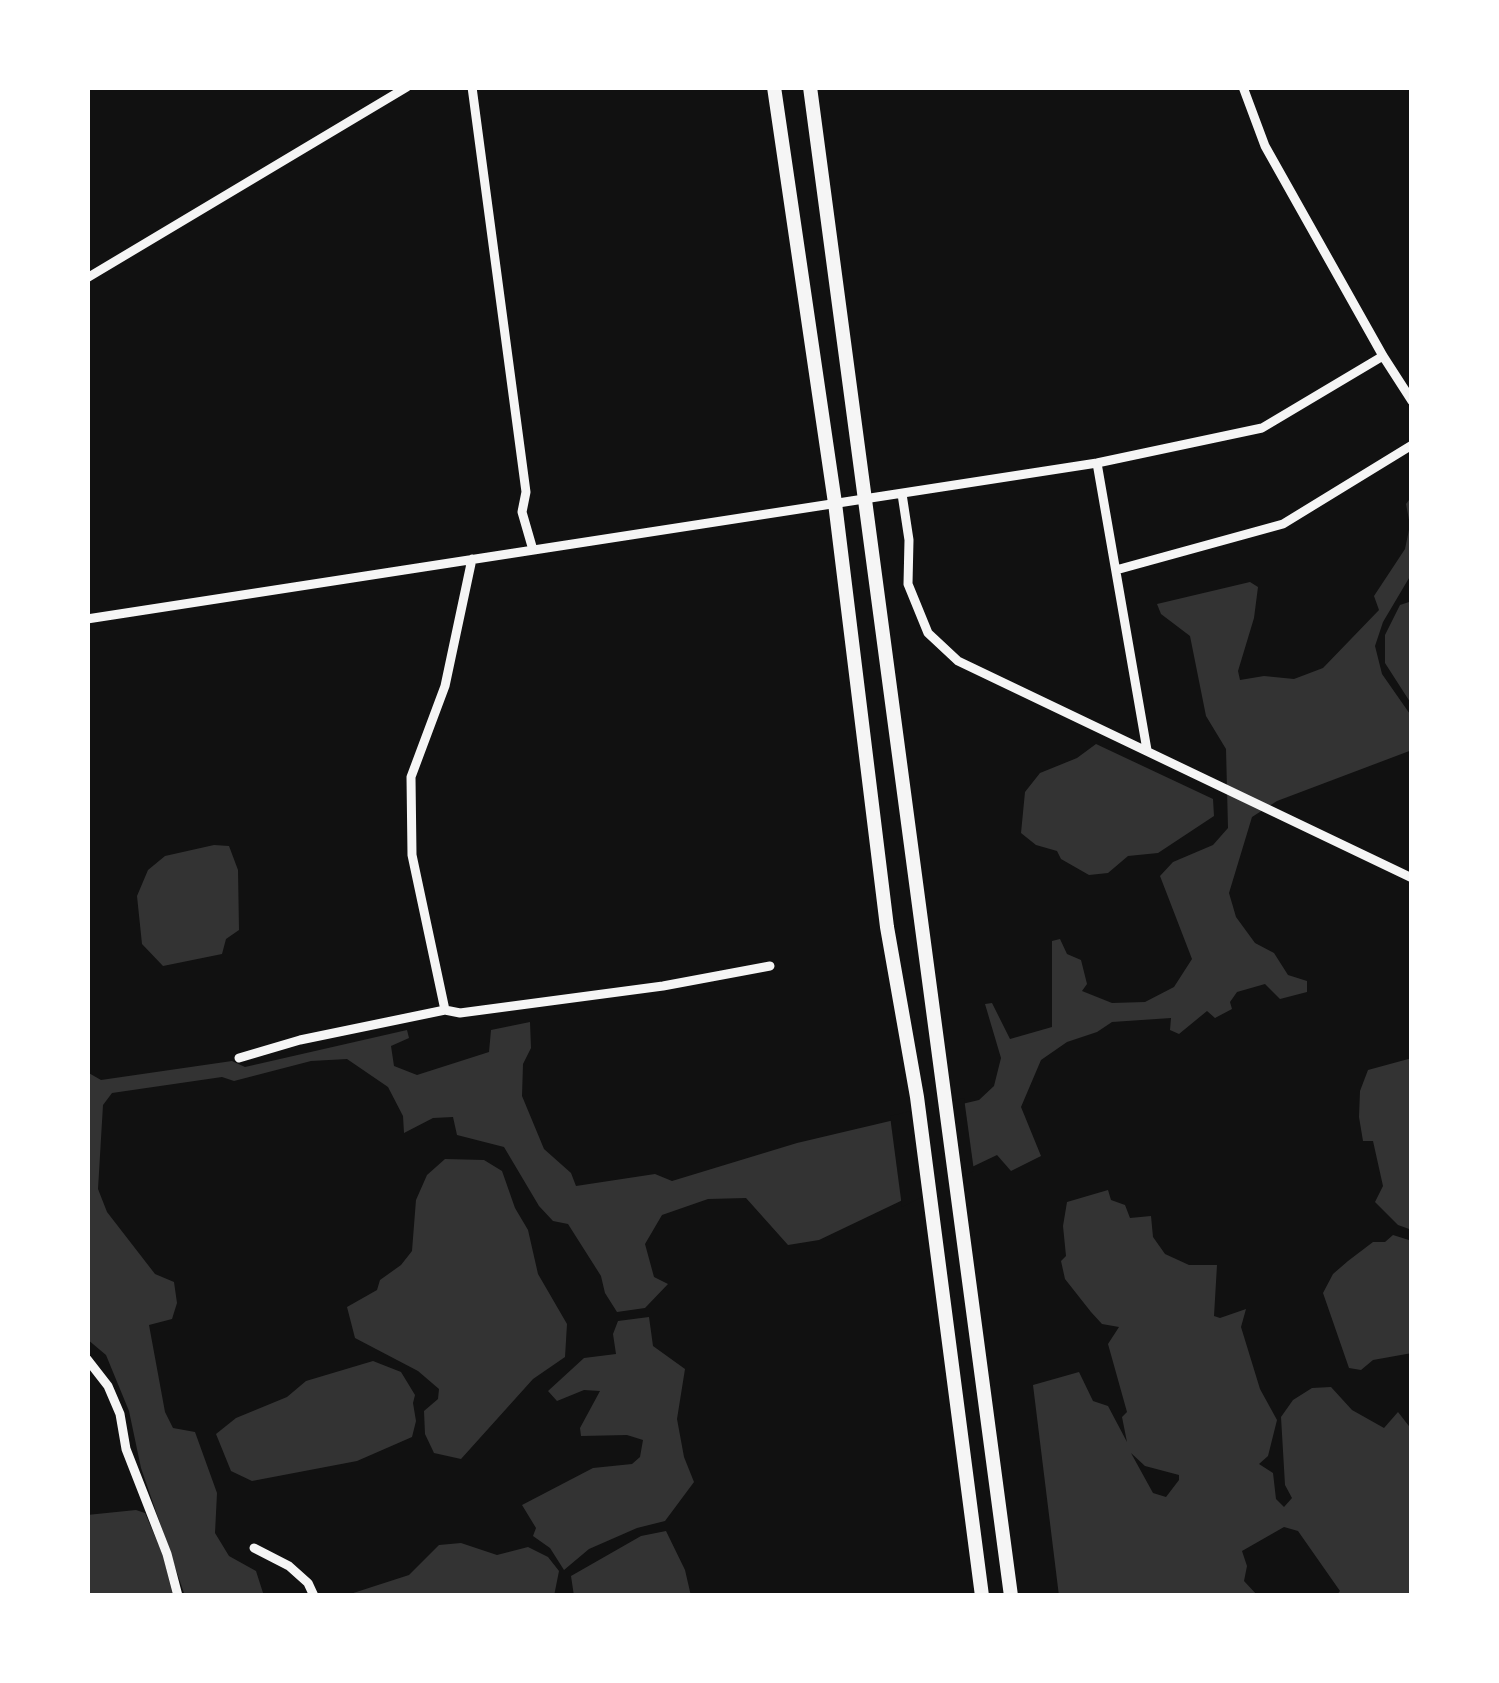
<!DOCTYPE html>
<html>
<head>
<meta charset="utf-8">
<style>
  body { margin:0 }
  #map { position:relative; width:1499px; height:1683px; overflow:hidden; background:#111; font-family:"Noto Sans",sans-serif }
  canvas { display:block }
  .frame { position:absolute; inset:0; border:90px solid #fff; pointer-events:none }
</style>
</head>
<body>
<div id="map">
<canvas width="1499" height="1683"></canvas>
<div class="frame"></div>
</div>
<script>
const ctx = document.querySelector('canvas').getContext('2d');
ctx.lineJoin = 'round';
function fillPath(path, color) { ctx.fillStyle = color; ctx.fill(path, 'evenodd'); }
const shape = rows => new Path2D(rows.map(r => 'M' + r).join(''));
function strokePath(path, color, width, dash) { ctx.strokeStyle = color; ctx.lineWidth = width; ctx.lineCap = dash ? 'butt' : 'round'; ctx.setLineDash(dash || []); ctx.stroke(path); }
const water = shape([
  [1412,496,1412,573,1383,622,1375,646,1382,674,1412,717,1412,750,1277,801,1252,817,1229,893,1236,917,1255,943,1274,953,1288,975,1307,981,1307,992,1280,999,1265,984,1237,992,1230,1002,1232,1009,1215,1018,1207,1011,1179,1034,1170,1030,1171,1018,1112,1022,1097,1032,1067,1042,1041,1060,1021,1107,1041,1156,1011,1171,997,1155,819,1240,788,1245,746,1198,708,1199,662,1215,645,1244,654,1277,668,1284,645,1308,617,1312,605,1293,601,1276,568,1224,553,1221,539,1206,504,1147,457,1135,453,1117,433,1118,404,1133,403,1116,388,1087,347,1059,311,1061,234,1081,222,1077,112,1093,103,1105,98,1189,107,1212,155,1274,174,1282,177,1303,172,1319,149,1325,165,1412,173,1428,195,1432,217,1493,215,1533,229,1556,256,1571,264,1596,185,1596,141,1468,129,1411,106,1355,87,1339,87,1072,101,1080,232,1061,245,1067,407,1030,409,1038,391,1046,394,1066,417,1075,489,1052,491,1030,530,1022,531,1048,523,1064,522,1096,544,1149,571,1173,576,1186,655,1174,672,1181,797,1143,979,1100,994,1086,1001,1058,985,1004,992,1003,1010,1039,1052,1027,1052,941,1060,939,1067,954,1081,960,1087,984,1082,991,1112,1003,1145,1002,1174,987,1192,959,1160,876,1173,862,1213,845,1228,828,1226,749,1206,716,1190,636,1161,614,1157,604,1250,582,1258,587,1254,618,1238,671,1240,680,1264,676,1294,679,1323,668,1379,610,1374,596,1405,549,1410,525,1406,504],
  [1412,601,1412,705,1385,663,1385,635,1400,605],
  [1096,744,1213,799,1214,816,1158,853,1128,856,1108,873,1089,875,1061,859,1057,851,1036,845,1021,833,1025,792,1040,773,1077,758],
  [214,845,229,846,238,870,239,930,226,939,222,954,163,966,142,944,137,896,148,870,165,856],
  [1412,1058,1412,1230,1398,1225,1375,1202,1383,1186,1373,1141,1363,1141,1359,1117,1360,1091,1368,1070],
  [445,1159,484,1160,502,1171,515,1208,528,1230,538,1274,567,1324,565,1357,533,1379,461,1459,434,1453,425,1434,424,1411,438,1399,439,1389,418,1371,355,1338,347,1307,377,1290,380,1280,401,1265,412,1251,416,1200,427,1175],
  [1108,1190,1111,1200,1125,1205,1130,1218,1151,1216,1153,1237,1165,1254,1189,1265,1217,1265,1214,1316,1220,1318,1246,1309,1241,1327,1260,1389,1277,1420,1268,1456,1259,1464,1273,1473,1276,1499,1284,1507,1292,1498,1285,1485,1281,1417,1293,1400,1312,1388,1331,1387,1352,1410,1384,1428,1398,1412,1412,1430,1412,1596,1336,1596,1340,1591,1298,1531,1284,1527,1242,1551,1247,1566,1244,1581,1258,1596,1059,1596,1033,1385,1079,1372,1093,1401,1108,1406,1127,1442,1122,1417,1127,1412,1108,1344,1119,1327,1102,1324,1091,1312,1065,1279,1061,1261,1066,1256,1063,1226,1067,1202],
  [1131,1453,1145,1466,1179,1475,1179,1480,1166,1497,1153,1493],
  [1393,1235,1412,1241,1412,1353,1373,1360,1361,1370,1349,1368,1323,1293,1333,1274,1348,1261,1373,1242,1385,1242],
  [649,1317,653,1346,685,1369,677,1419,684,1457,694,1482,665,1521,637,1528,589,1549,564,1570,550,1548,533,1536,536,1528,522,1505,593,1468,632,1464,640,1457,643,1440,627,1435,581,1436,580,1428,600,1391,584,1390,557,1401,548,1391,584,1358,616,1354,613,1334,618,1321],
  [373,1361,401,1372,415,1395,413,1403,416,1421,412,1437,357,1461,252,1481,231,1471,216,1434,236,1418,287,1397,306,1381],
  [136,1510,145,1513,163,1555,173,1596,87,1596,87,1515],
  [666,1531,685,1570,691,1596,574,1596,571,1576,641,1536],
  [461,1543,497,1555,528,1547,548,1557,559,1571,554,1596,344,1596,409,1575,439,1545]
]);
const pier = shape([
  [964,1098,974,1171,902,1207,890,1116]
]);
const minor = shape([
  [472,87,526,492,522,512,533,550],
  [1243,87,1265,146,1383,356,1412,401],
  [87,278,407,87],
  [1097,463,1147,750],
  [902,494,909,540,908,584,928,633,958,661,1412,878],
  [1116,570,1283,524,1412,445],
  [87,619,1097,463,1262,428,1383,356],
  [445,1010,412,855,411,777,445,686,472,559],
  [239,1058,300,1040,445,1010,460,1013,663,986,770,966],
  [87,1359,108,1386,120,1414,126,1449,167,1554,178,1596],
  [254,1548,289,1566,308,1583,314,1596]
]);
const primary = shape([
  [774,87,835,503,887,927,917,1097,982,1596],
  [810,87,1011,1596]
]);
fillPath(water, '#333');
fillPath(pier, '#111');
strokePath(minor, '#f5f5f5', 9);
strokePath(primary, '#f5f5f5', 14);
</script>
</body>
</html>
